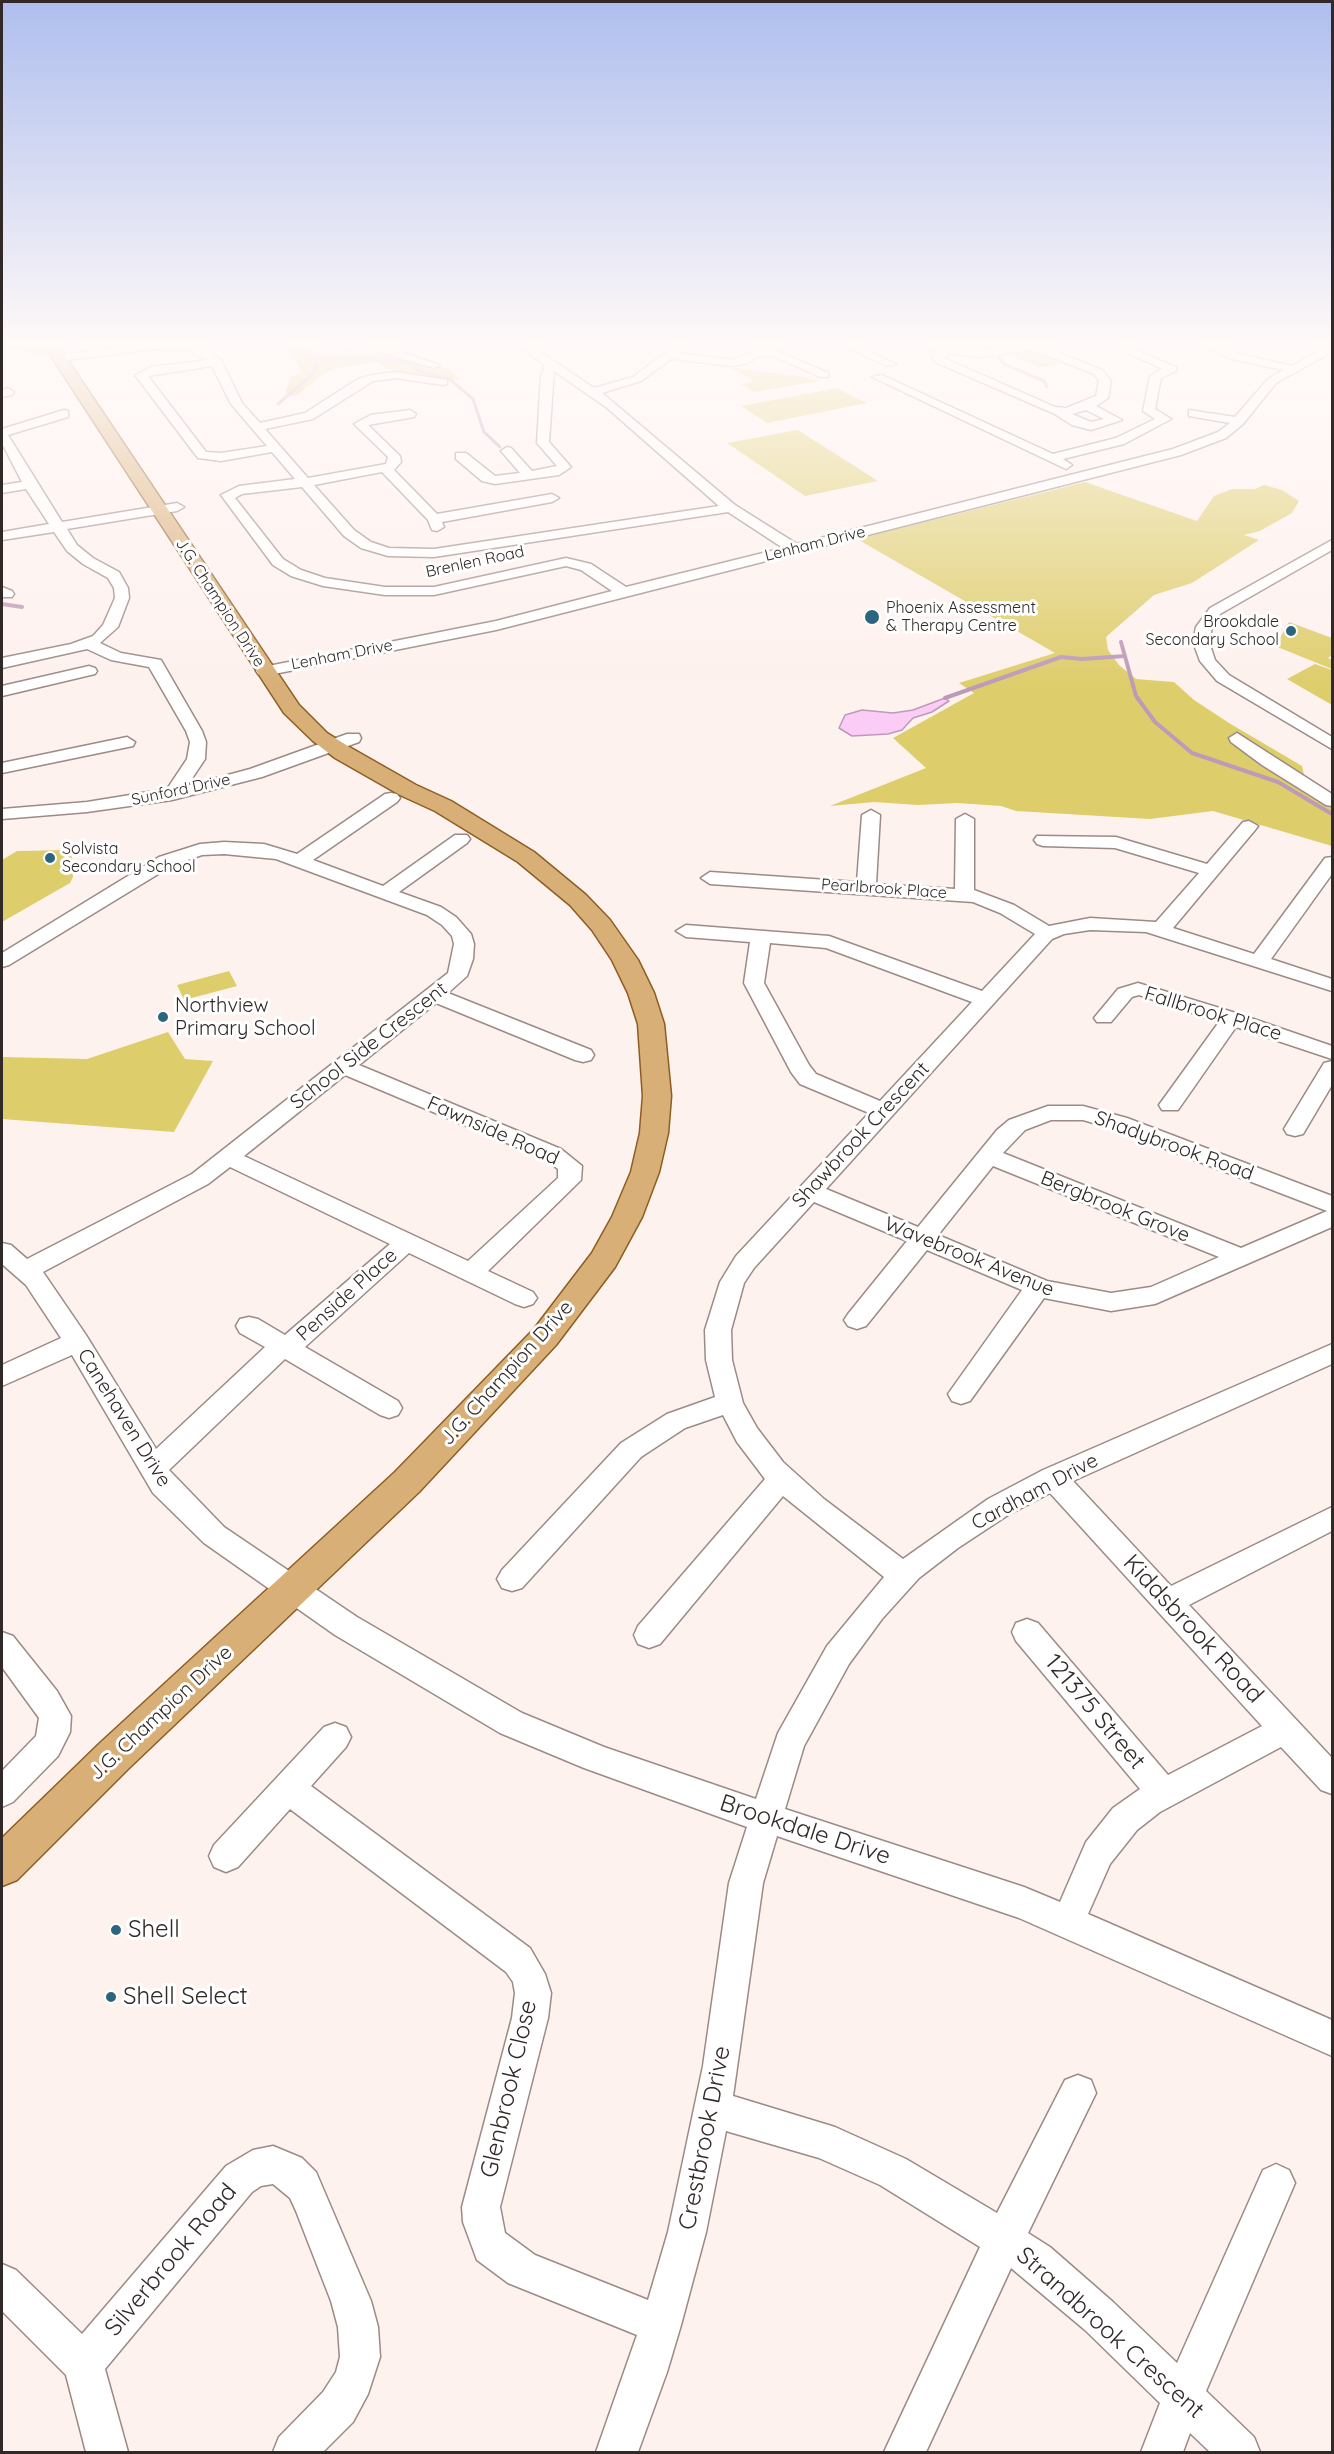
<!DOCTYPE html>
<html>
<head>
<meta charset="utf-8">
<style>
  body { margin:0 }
  #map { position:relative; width:1334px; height:2454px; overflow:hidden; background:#fef2ef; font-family:Quicksand,sans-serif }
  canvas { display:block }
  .frame { position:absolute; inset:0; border:3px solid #302927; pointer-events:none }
</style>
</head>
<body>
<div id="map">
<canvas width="1334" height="2454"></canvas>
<div class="frame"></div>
</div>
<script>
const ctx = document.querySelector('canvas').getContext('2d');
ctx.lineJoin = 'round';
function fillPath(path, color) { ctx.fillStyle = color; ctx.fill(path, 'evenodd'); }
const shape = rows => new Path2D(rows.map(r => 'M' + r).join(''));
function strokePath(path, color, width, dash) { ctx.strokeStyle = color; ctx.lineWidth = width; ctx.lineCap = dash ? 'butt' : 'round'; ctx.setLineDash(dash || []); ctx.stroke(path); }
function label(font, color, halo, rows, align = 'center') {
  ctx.font = font + ' Quicksand,sans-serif'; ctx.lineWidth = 6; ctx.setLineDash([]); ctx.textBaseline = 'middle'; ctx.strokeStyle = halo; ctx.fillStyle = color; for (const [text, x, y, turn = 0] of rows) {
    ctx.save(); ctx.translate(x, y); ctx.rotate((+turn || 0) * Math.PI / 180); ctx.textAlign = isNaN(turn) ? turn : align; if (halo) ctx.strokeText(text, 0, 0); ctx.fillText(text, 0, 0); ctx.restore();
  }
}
const green = shape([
  [2,344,42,344,50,355,37,357,23,350,2,350],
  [273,344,302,344,316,355,365,355,382,352,449,369,460,379,450,381,388,369,379,364,371,363,336,368,322,375,297,395,288,397,285,395,290,378,301,371,288,350],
  [1034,351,1061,364,1039,368,1012,355],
  [729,367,798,376,821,381,754,392,741,384,754,381],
  [837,388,867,403,767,423,741,406],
  [798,430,878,481,805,496,727,443],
  [1085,482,1197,521,1214,496,1232,489,1255,489,1264,485,1282,490,1299,501,1292,513,1260,531,1244,535,1259,540,1192,583,1154,595,1106,637,1108,650,1119,665,1136,679,1174,682,1194,700,1229,723,1302,766,1305,779,1321,791,1332,795,1332,846,1213,811,1150,819,1016,811,1001,806,957,803,918,805,874,802,830,806,926,768,893,738,974,693,959,683,1055,653,857,539],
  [1289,622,1332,638,1332,655,1328,658,1332,660,1332,669,1275,646],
  [1315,664,1332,670,1332,705,1287,679],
  [71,850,73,877,70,883,2,922,2,860,17,851],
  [229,971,237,986,184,1000,177,985],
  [168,1032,185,1059,213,1061,174,1132,2,1119,2,1057,87,1059]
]);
const water = shape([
  [945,698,949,701,932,712,913,718,902,730,888,734,852,736,839,728,845,715,862,710,893,713,913,710,945,698]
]);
const streamFar1 = shape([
  [287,344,309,358,399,360,409,363,419,371,448,378,473,399,484,432,500,447],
  [980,344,991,351],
  [2,345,5,344],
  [997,355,1004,364,1044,381,1047,387],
  [278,404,314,373,318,365,313,358]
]);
const stream = shape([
  [2,604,22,607],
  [1121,642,1136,696,1155,722,1192,753,1278,782,1332,814],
  [945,698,1061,657,1082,659,1125,656]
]);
const minor = shape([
  [147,344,188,344,211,351,221,360,242,403,260,423,305,413,358,379,372,375,396,372,447,380,447,384,443,385,396,378,373,381,313,419,265,429,308,478,386,464,388,457,354,424,371,415,410,410,416,414,414,417,368,425,400,456,401,462,394,470,437,514,552,494,559,498,552,502,442,522,444,527,437,531,432,530,428,520,382,472,314,485,354,530,371,542,389,548,434,549,719,506,606,407,554,371,549,442,571,467,559,475,495,484,482,481,456,459,456,453,466,453,495,476,520,473,501,451,507,447,511,448,532,471,557,466,537,443,541,376,545,365,516,344,528,344,594,388,633,377,677,344,688,345,679,353,733,360,755,350,775,350,828,373,828,377,820,377,773,356,758,356,748,363,733,366,671,359,641,381,602,393,735,505,797,544,1173,449,1218,432,1230,423,1189,416,1189,410,1235,417,1268,379,1283,370,1232,359,1197,344,1211,344,1239,354,1292,366,1328,346,1332,345,1332,352,1276,383,1243,424,1226,438,1181,455,496,630,264,676,258,674,256,671,258,668,496,621,612,591,581,570,566,566,434,595,385,595,323,586,291,576,273,565,221,495,239,486,295,479,272,452,221,461,198,458,135,375,151,367,208,360,187,350,154,349,60,361,54,358,60,355,147,344],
  [212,366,231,404,267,446,221,453,206,452,148,376,212,366],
  [302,487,344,536,361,548,388,556,434,557,728,512,783,548,626,587,591,564,566,558,434,587,385,587,325,578,301,570,283,559,235,498,242,494,302,487],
  [338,344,351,344,355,347,349,350,338,344],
  [377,344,387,344,386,346,391,349,440,365,434,368,383,353,374,347,377,344],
  [841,344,855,344,896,364,886,366,841,344],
  [908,344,933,344,979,351,1023,344,1049,344,1047,348,1102,370,1111,381,1108,398,1096,406,1122,420,1091,430,1072,425,1055,414,935,362,932,357,938,351,908,344],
  [1033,350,1094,374,1099,381,1096,396,1066,408,1055,407,944,358,949,353,979,357,1033,350],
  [1086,410,1104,419,1091,422,1072,414,1086,410],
  [1109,344,1122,344,1176,367,1176,371,1161,378,1155,409,1171,419,1124,444,1063,459,1072,465,1066,469,872,377,882,375,1053,454,1116,438,1155,419,1143,411,1150,376,1162,369,1109,344],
  [8,388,14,392,12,395,2,397,2,390,8,388],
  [64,410,68,411,68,417,8,435,62,522,177,503,184,507,177,511,67,529,77,545,93,558,119,572,128,588,129,598,118,627,100,643,121,653,161,660,202,731,206,742,205,759,187,786,250,769,347,734,359,734,361,738,359,742,262,777,172,800,87,812,2,819,2,809,87,802,167,789,187,759,190,742,186,731,149,667,111,660,87,649,2,668,2,658,71,644,93,636,103,625,115,598,114,588,108,578,83,564,67,551,54,532,2,540,2,532,49,524,26,489,2,493,2,485,22,482,2,443,2,429,64,410],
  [1332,540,1332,550,1220,614,1212,627,1209,642,1215,660,1229,675,1332,737,1332,749,1217,681,1200,661,1193,642,1196,627,1210,608,1332,540],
  [2,587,12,591,14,594,12,597,2,597,2,587],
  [89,666,95,668,97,671,95,674,2,696,2,686,89,666],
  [1237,733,1332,794,1332,806,1326,805,1262,765,1231,742,1229,738,1237,733],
  [127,737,135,742,133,746,2,773,2,763,127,737],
  [391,793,397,794,400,798,397,802,313,860,383,886,455,835,467,835,470,839,467,843,399,892,441,907,456,917,471,934,474,944,473,959,467,976,448,993,591,1050,594,1055,591,1060,583,1062,575,1060,436,1003,359,1065,561,1149,582,1166,581,1180,488,1271,533,1292,537,1298,533,1304,524,1307,515,1304,409,1253,305,1347,398,1401,402,1408,398,1415,389,1418,380,1415,285,1359,169,1470,224,1527,357,1617,522,1713,604,1747,756,1799,778,1733,827,1646,884,1577,783,1496,660,1644,649,1648,638,1644,634,1635,638,1626,765,1479,737,1442,723,1415,685,1428,641,1457,522,1588,512,1591,502,1588,497,1579,502,1570,621,1443,667,1414,715,1397,706,1360,705,1330,720,1282,736,1256,869,1113,800,1084,791,1072,744,983,750,942,686,937,676,931,686,925,829,936,982,991,1035,934,1000,913,973,902,710,884,701,878,710,872,857,882,862,815,871,810,880,815,876,884,955,889,956,819,965,814,974,819,974,890,1014,905,1049,926,1090,918,1156,922,1199,873,1115,848,1043,846,1037,844,1034,840,1037,836,1116,837,1207,864,1243,822,1249,821,1258,826,1255,830,1173,928,1254,954,1325,858,1332,857,1332,874,1271,959,1332,979,1332,991,1146,932,1090,930,1064,934,1052,939,826,1189,918,1227,997,1130,1009,1120,1048,1106,1083,1106,1127,1118,1332,1196,1332,1227,1155,1304,1111,1311,1044,1298,970,1401,961,1404,952,1401,948,1394,1022,1290,927,1250,866,1326,857,1329,848,1326,844,1320,848,1314,907,1241,814,1202,754,1268,744,1283,731,1330,732,1360,743,1403,757,1428,783,1462,824,1499,903,1559,988,1499,1043,1470,1332,1344,1332,1364,1073,1481,1171,1586,1332,1507,1332,1531,1189,1605,1332,1758,1332,1794,1321,1790,1281,1747,1160,1812,1137,1830,1110,1864,1088,1914,1332,2020,1332,2056,1019,1918,777,1836,763,1883,733,2096,835,2127,906,2159,997,2213,1065,2080,1078,2075,1091,2080,1096,2093,1028,2233,1050,2247,1113,2302,1177,2363,1263,2170,1276,2164,1289,2170,1295,2183,1206,2391,1254,2437,1260,2452,1210,2452,1190,2433,1183,2452,1141,2452,1160,2403,1085,2330,1011,2268,926,2452,884,2452,980,2247,880,2185,819,2158,726,2131,706,2232,681,2325,667,2372,638,2452,596,2452,637,2335,508,2283,477,2260,463,2222,462,2207,512,2018,515,1993,513,1982,506,1972,290,1809,238,1867,226,1872,214,1867,209,1856,214,1845,324,1727,335,1723,346,1727,351,1737,346,1747,311,1786,530,1948,545,1974,551,1993,548,2018,500,2207,505,2233,535,2255,648,2300,668,2232,703,2066,729,1883,747,1827,584,1768,500,1733,335,1635,204,1543,153,1493,72,1355,2,1386,2,1365,61,1338,26,1285,2,1264,2,1243,11,1245,27,1259,192,1174,448,973,454,944,452,936,442,925,427,915,276,859,224,854,202,855,173,865,9,965,2,967,2,953,159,857,200,844,224,842,264,844,297,854,385,794,391,793],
  [770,943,826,948,972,1002,880,1101,816,1074,809,1065,764,983,770,943],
  [345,1075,545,1159,558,1169,558,1178,468,1261,244,1156,345,1075],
  [1051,1120,1083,1120,1111,1128,1327,1211,1241,1248,1003,1153,1025,1130,1051,1120],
  [993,1166,1219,1257,1151,1287,1111,1293,1047,1281,938,1235,993,1166],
  [230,1167,390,1244,285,1335,258,1319,249,1317,240,1319,236,1326,240,1333,265,1347,156,1449,86,1335,43,1272,208,1184,230,1167],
  [1050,1493,1262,1726,1168,1775,1038,1623,1027,1619,1016,1623,1012,1632,1016,1641,1140,1789,1113,1808,1086,1842,1060,1902,1024,1887,785,1809,804,1746,849,1664,882,1619,919,1578,958,1548,1008,1515,1050,1493],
  [1138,983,1239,1014,1332,1046,1332,1059,1236,1027,1178,1110,1162,1110,1159,1105,1219,1022,1139,995,1132,997,1111,1022,1097,1022,1094,1018,1118,989,1138,983],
  [1332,1061,1332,1085,1306,1129,1303,1134,1295,1136,1287,1134,1284,1129,1321,1068,1324,1063,1332,1061],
  [2,1632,13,1636,57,1691,71,1716,70,1732,58,1756,13,1802,2,1807,2,1771,36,1736,39,1718,2,1667,2,1632],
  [273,2146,302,2158,316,2172,371,2301,378,2327,380,2357,368,2394,353,2422,323,2452,273,2452,279,2437,323,2392,336,2372,340,2357,338,2327,331,2301,296,2211,290,2198,273,2184,261,2186,252,2192,105,2369,128,2452,86,2452,66,2375,2,2311,2,2264,16,2270,82,2334,226,2166,253,2150,273,2146]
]);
const major = shape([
  [43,344,57,344,299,705,327,733,351,748,416,785,451,801,534,852,586,895,610,920,638,960,654,993,664,1024,671,1096,668,1133,659,1172,642,1217,615,1267,556,1345,419,1492,128,1769,17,1880,2,1886,2,1838,100,1743,395,1472,534,1329,592,1253,612,1217,631,1172,640,1133,643,1096,638,1024,628,993,612,960,592,930,570,905,518,862,435,811,400,795,335,758,313,741,284,713,43,344]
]);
const markers = [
  [872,617,8,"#2c657f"],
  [1291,631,6,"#2c657f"],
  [50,858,6,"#2c657f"],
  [163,1017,6,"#2c657f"],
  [116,1930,6,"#2c657f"],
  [111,1997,6,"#2c657f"]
];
const farStreetnames = [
  ["Lenham Drive",815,544,-14],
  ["Brenlen Road",475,562,-12],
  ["J.G. Champion Drive",220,603,57],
  ["Lenham Drive",342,655,-11],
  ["Sunford Drive",181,790,-12],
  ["Pearlbrook Place",884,889,4]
];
const farPoinames = [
  ["Phoenix Assessment",886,608],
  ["& Therapy Centre",886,626],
  ["Brookdale",1279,622,"right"],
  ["Secondary School",1279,640,"right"],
  ["Solvista",62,849],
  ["Secondary School",62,867]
];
const poiNames = [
  ["Northview",175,1006],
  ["Primary School",175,1029]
];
const streetNames = [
  ["Fallbrook Place",1213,1014,17],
  ["School Side Crescent",369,1046,-38],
  ["Fawnside Road",493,1131,24],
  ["Shawbrook Crescent",861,1135,-47],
  ["Shadybrook Road",1174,1146,20],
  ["Bergbrook Grove",1115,1207,22],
  ["Wavebrook Avenue",969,1257,22],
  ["Penside Place",347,1295,-42],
  ["J.G. Champion Drive",507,1373,-48],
  ["Canehaven Drive",124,1418,58],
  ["Cardham Drive",1035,1492,-28],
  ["J.G. Champion Drive",161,1713,-43]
];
const nearStreetnames = [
  ["Kiddsbrook Road",1193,1629,47],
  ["121375 Street",1095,1712,50],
  ["Brookdale Drive",805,1830,18],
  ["Glenbrook Close",509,2089,-77],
  ["Crestbrook Drive",705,2138,-79],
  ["Silverbrook Road",171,2260,-50],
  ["Strandbrook Crescent",1110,2333,42]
];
const nearPoinames = [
  ["Shell",128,1930],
  ["Shell Select",123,1997]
];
fillPath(green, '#decd6b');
fillPath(water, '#faccf6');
strokePath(water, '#bd9bb8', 1.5);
strokePath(streamFar1, '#bd9bb8', 3);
strokePath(stream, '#bd9bb8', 4);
strokePath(minor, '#9c8a86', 3);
strokePath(major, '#8d5d21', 3);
fillPath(minor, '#fff');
fillPath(major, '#d9af78');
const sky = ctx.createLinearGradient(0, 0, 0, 687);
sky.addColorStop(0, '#afbeee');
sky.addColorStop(0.5, '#fff9f8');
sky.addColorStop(1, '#fff9f800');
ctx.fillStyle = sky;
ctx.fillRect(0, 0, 1334, 687);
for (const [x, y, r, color] of markers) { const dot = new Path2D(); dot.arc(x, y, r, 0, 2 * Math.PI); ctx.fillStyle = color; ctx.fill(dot); strokePath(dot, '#fff', 2); }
label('16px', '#302927', '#fff', farStreetnames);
label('16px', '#302927', '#fff', farPoinames, 'left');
label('20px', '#302927', '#fff', poiNames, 'left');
label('20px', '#302927', '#fff', streetNames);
label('24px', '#302927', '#fff', nearStreetnames);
label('24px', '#302927', '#fff', nearPoinames, 'left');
</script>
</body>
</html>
